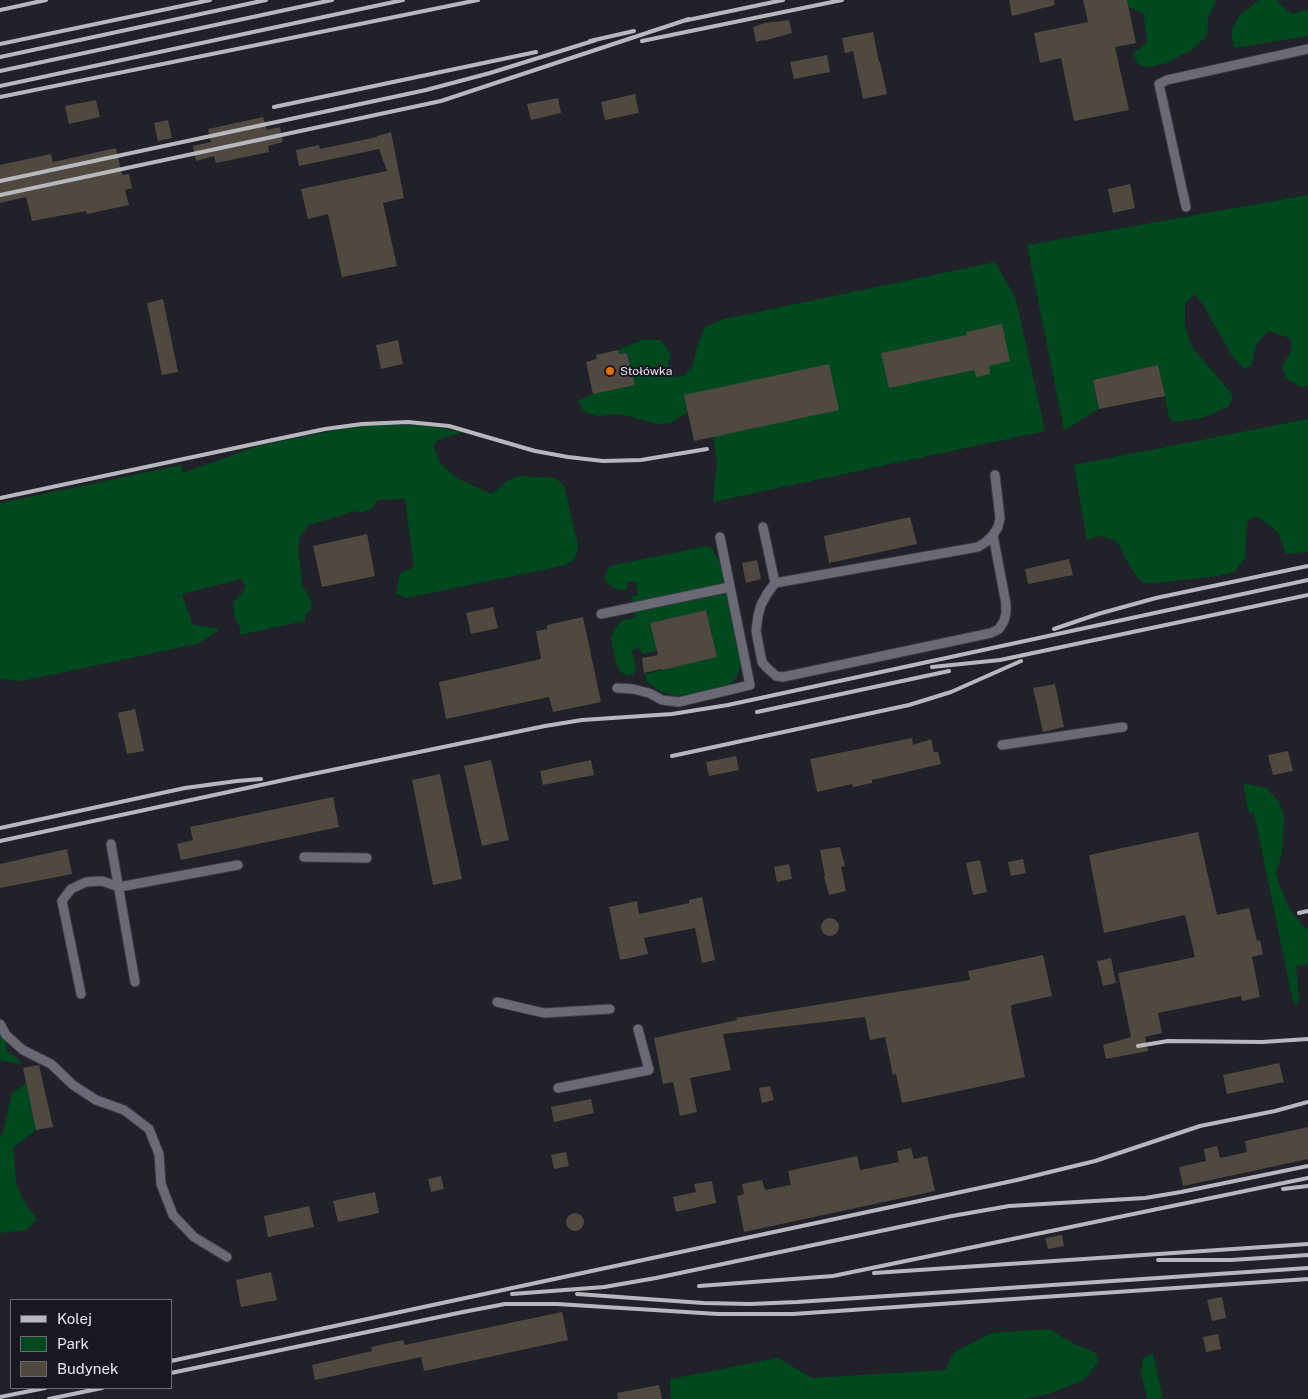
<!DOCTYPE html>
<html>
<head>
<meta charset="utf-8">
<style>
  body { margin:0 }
  #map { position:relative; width:1308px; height:1399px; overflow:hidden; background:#21212a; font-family:"Public Sans",sans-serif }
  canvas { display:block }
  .legend { position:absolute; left:10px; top:1299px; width:162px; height:90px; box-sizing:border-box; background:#181820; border:1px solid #6b6b72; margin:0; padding:6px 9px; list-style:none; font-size:15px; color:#e7e7ed }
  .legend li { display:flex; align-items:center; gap:10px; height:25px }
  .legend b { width:25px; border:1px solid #6b6b72 }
</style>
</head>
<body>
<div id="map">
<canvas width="1308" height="1399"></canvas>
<ul class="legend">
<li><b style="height:6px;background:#b7b7be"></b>Kolej</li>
<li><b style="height:14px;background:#00491f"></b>Park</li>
<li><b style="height:14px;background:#4f4940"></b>Budynek</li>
</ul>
</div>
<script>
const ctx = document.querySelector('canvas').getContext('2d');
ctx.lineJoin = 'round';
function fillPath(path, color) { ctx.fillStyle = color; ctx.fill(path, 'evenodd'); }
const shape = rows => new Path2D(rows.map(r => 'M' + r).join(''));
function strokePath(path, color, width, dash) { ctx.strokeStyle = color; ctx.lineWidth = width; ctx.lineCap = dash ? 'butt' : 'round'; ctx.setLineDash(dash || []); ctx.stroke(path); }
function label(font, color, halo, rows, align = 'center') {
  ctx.font = font + ' "Public Sans",sans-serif'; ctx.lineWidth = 4; ctx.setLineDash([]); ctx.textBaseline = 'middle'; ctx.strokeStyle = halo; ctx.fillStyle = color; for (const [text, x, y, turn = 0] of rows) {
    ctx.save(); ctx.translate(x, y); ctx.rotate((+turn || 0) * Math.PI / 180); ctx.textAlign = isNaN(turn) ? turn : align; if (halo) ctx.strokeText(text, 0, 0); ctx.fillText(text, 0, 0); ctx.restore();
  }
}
const green = shape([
  [1114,0,1217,0,1208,17,1207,35,1193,49,1167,63,1149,67,1138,65,1133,53,1147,43,1144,14],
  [1258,0,1278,0,1278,2,1292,14,1308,10,1308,36,1234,48,1231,32,1239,16,1258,1],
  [1308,195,1308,386,1301,387,1286,378,1282,367,1292,349,1290,338,1268,331,1256,345,1252,364,1245,369,1234,359,1202,303,1195,294,1185,303,1185,327,1192,347,1231,393,1233,398,1228,407,1202,418,1173,422,1169,417,1158,365,1093,380,1099,409,1064,430,1027,245],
  [995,262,1016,299,1045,431,713,502,717,462,713,437,688,412,670,423,657,424,620,414,597,416,584,412,578,401,593,394,634,385,628,353,619,354,618,350,642,340,661,340,671,354,668,364,670,373,675,377,684,376,692,367,699,342,705,327,724,319],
  [1308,419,1308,552,1286,554,1279,534,1271,526,1256,516,1247,521,1245,559,1234,572,1218,576,1147,584,1140,581,1125,558,1120,546,1114,540,1100,536,1087,540,1074,465],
  [362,425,420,425,463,432,438,440,433,446,440,463,457,478,492,494,508,480,520,476,555,478,564,485,578,546,576,556,574,560,566,565,407,598,396,594,400,573,414,567,405,499,378,500,370,510,359,513,354,511,309,525,300,536,298,551,303,587,311,599,312,609,305,615,305,621,239,635,241,629,235,618,233,603,245,589,245,585,241,579,182,594,193,625,217,628,218,631,197,644,22,681,0,679,0,503,181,465,183,473,261,445],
  [707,546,712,548,719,561,743,659,736,678,730,685,720,690,675,696,660,691,647,682,645,674,717,657,706,610,650,623,657,651,642,654,640,648,632,650,636,669,633,674,629,676,625,675,620,671,616,663,611,638,613,631,622,620,635,618,632,596,638,595,636,581,627,582,628,589,621,590,614,588,608,584,605,578,606,572,609,568,614,565],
  [1243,783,1266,788,1279,802,1284,816,1282,853,1276,874,1281,889,1290,910,1304,927,1308,929,1308,969,1307,964,1296,966,1299,1000,1297,1005,1293,1002,1254,813,1249,813],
  [0,1028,5,1039,6,1048,10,1054,15,1056,21,1062,20,1064,0,1060],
  [26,1083,36,1130,13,1148,17,1186,26,1205,37,1219,27,1230,0,1233,0,1137,3,1133,12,1093],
  [1049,1329,1074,1344,1096,1353,1098,1363,1084,1380,1048,1394,1025,1399,671,1399,670,1379,778,1358,812,1378,946,1370,953,1353,991,1333],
  [1153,1353,1163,1399,1146,1399,1147,1397,1141,1373,1143,1358]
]);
const building = shape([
  [1009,0,1054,0,1055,5,1012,16],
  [1083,0,1127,0,1136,43,1115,47,1129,110,1074,121,1061,58,1040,63,1034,33,1088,22],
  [789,20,792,33,763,41,763,40,756,42,753,27,765,23],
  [873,32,879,62,880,62,887,94,863,99,853,51,845,53,842,38],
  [827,55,830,72,794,79,790,62],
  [635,94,639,113,605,120,601,102],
  [558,98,561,113,531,120,527,104],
  [96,100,100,117,69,124,65,106],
  [263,117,267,130,280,127,283,142,268,146,269,152,216,163,214,156,196,161,193,146,211,142,208,129],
  [168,120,172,138,158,141,154,123],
  [391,132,404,198,383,203,397,266,342,277,328,214,308,219,301,189,387,171,379,149,299,166,296,150,319,145,320,149,377,137,377,136],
  [116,148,122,175,129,174,132,188,125,190,129,205,87,214,86,211,32,221,26,197,0,203,0,165,51,154,53,162],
  [1130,184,1135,208,1113,213,1108,189],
  [163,299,178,372,162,375,147,303],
  [1002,324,1010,361,989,366,990,374,976,377,974,370,889,388,881,353,967,335,966,332],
  [398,340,403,364,381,369,376,345],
  [618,350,619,354,627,353,635,385,593,394,586,362,597,359,596,355],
  [829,364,839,410,694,441,684,395],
  [1158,365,1165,396,1099,409,1093,380],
  [910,517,917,544,829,563,824,536],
  [367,534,375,576,322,587,313,546],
  [1069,559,1073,575,1028,584,1025,569],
  [757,560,761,579,746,583,742,563],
  [493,607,498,628,471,634,466,613],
  [706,610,717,657,662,670,661,669,644,673,642,658,658,655,650,623],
  [583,617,601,702,553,712,549,697,446,719,439,682,541,659,536,631,547,629,547,625],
  [1055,684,1064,727,1043,732,1033,688],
  [135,709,144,751,127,754,118,713],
  [912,738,913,745,931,739,934,752,938,752,941,764,872,780,872,783,853,787,852,784,817,792,810,759],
  [1288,751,1293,771,1273,775,1268,755],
  [736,756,739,770,709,776,706,762],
  [491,760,509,840,482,846,464,766],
  [591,760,594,775,543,785,540,771],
  [440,774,462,879,433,885,412,780],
  [333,797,339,827,181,860,177,844,193,840,190,827],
  [1198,832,1217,915,1249,908,1257,941,1260,940,1263,954,1252,957,1260,997,1242,1001,1241,996,1158,1013,1162,1033,1145,1037,1148,1051,1106,1059,1103,1045,1131,1037,1118,973,1195,957,1185,915,1104,933,1089,855],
  [840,847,845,866,841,867,846,891,829,895,824,876,825,876,820,850],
  [67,849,72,874,0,888,0,864],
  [1023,859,1026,873,1011,876,1008,862],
  [980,860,987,892,973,895,966,863],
  [789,864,792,879,777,882,774,867],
  [702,897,715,960,702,963,695,928,644,938,648,954,620,960,609,907,637,901,639,914,689,903,689,900],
  '821 927a9 9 0 1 1 18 0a9 9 0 1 1-18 0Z',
  [1043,955,1052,996,1011,1005,1012,1010,1011,1010,1025,1077,902,1103,896,1074,893,1075,885,1037,870,1040,865,1017,723,1034,731,1070,690,1078,697,1112,680,1116,673,1082,663,1084,654,1038,737,1020,736,1018,970,980,968,971],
  [1111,958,1116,983,1103,986,1097,961],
  [1279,1063,1284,1082,1227,1094,1223,1075],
  [39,1065,53,1127,36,1130,23,1068],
  [770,1086,774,1100,762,1103,759,1088],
  [591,1099,594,1113,554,1122,551,1107],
  [1308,1127,1308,1159,1183,1186,1179,1167,1206,1161,1204,1149,1217,1146,1220,1158,1247,1152,1245,1141],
  [911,1148,914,1159,927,1156,935,1191,744,1232,737,1196,744,1194,742,1184,762,1180,765,1190,791,1185,788,1171,857,1156,860,1170,899,1162,897,1151],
  [566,1152,569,1166,554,1169,551,1155],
  [441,1176,444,1189,431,1192,428,1179],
  [712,1181,716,1203,676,1212,673,1197,696,1192,694,1184],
  [375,1192,379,1213,338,1222,333,1201],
  [309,1206,314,1227,268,1237,264,1216],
  '566 1222a9 9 0 1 1 18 0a9 9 0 1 1-18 0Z',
  [1062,1235,1064,1246,1048,1249,1045,1238],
  [271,1272,277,1300,241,1307,236,1280],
  [1222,1297,1226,1318,1212,1321,1207,1300],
  [562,1312,568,1340,424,1371,421,1357,315,1380,312,1365,372,1351,371,1347,403,1340,405,1345],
  [1218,1334,1221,1349,1206,1352,1203,1337],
  [659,1385,662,1399,618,1399,617,1393]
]);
const service = shape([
  [1186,207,1159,84,1167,80,1308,49],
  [763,527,775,583,978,547,986,542,993,535,998,527,1000,518,995,475],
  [775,583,767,594,761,605,758,616,756,631,762,662,766,667,776,676,783,677,991,633,999,629,1004,621,1006,613,1006,604,993,535],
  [601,614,730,587],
  [617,688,633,689,649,693,662,700,679,702,750,685,720,537],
  [1002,745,1123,727],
  [111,844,135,982],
  [304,857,367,858],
  [81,994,62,901,71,889,86,882,102,881,119,887,238,865],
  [497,1002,544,1013,610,1009],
  [0,1024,6,1035,23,1050,51,1064,73,1085,96,1100,124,1110,149,1129,159,1154,161,1184,173,1215,194,1237,227,1257],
  [558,1088,649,1070,638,1029]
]);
const rail = shape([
  [0,10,46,0],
  [683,21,783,0],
  [590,41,634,31],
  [642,41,842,0],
  [0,44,210,0],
  [0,57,266,0],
  [0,71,332,0],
  [0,86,403,0],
  [0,97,478,0],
  [274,107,536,52],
  [0,181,426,90,490,73,596,40],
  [0,195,441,101,689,19],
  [0,498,268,441,325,429,362,424,408,422,449,426,535,451,568,457,603,461,641,460,707,449],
  [1054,629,1098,614,1156,598,1308,566],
  [932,667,1000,660,1308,595],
  [757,712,949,671],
  [672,756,909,705,951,692,1021,661],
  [0,828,185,788,237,781,261,779],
  [0,841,298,777,545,726,582,720,672,714,728,705,1308,580],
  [1299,913,1308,911],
  [1138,1046,1168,1041,1262,1042,1308,1039],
  [1283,1189,1308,1186],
  [1158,1260,1231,1260,1308,1255],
  [874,1273,1308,1244],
  [699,1286,833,1276,1308,1178],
  [512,1294,604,1287,656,1278,952,1216,1009,1206,1145,1198,1181,1192,1308,1166],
  [577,1294,703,1303,750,1304,797,1302,1308,1268],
  [171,1361,1017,1180,1095,1161,1200,1126,1275,1111,1308,1102],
  [171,1373,463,1312,505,1304,557,1304,718,1314,793,1314,1308,1279],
  [0,1397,45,1388],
  [49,1399,102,1388]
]);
const markers = [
  [610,371,5,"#e8710a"]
];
const poiNames = [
  ["Stołówka",620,371]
];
fillPath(green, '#00491f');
fillPath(building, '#4f4940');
strokePath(service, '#3b3b43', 11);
strokePath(service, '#696a75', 9);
strokePath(rail, '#b7b7be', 4);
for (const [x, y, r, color] of markers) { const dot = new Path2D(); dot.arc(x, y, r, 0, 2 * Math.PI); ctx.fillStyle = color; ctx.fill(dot); strokePath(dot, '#181820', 2); }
label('12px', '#e7e7ed', '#181820', poiNames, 'left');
</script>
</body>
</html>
